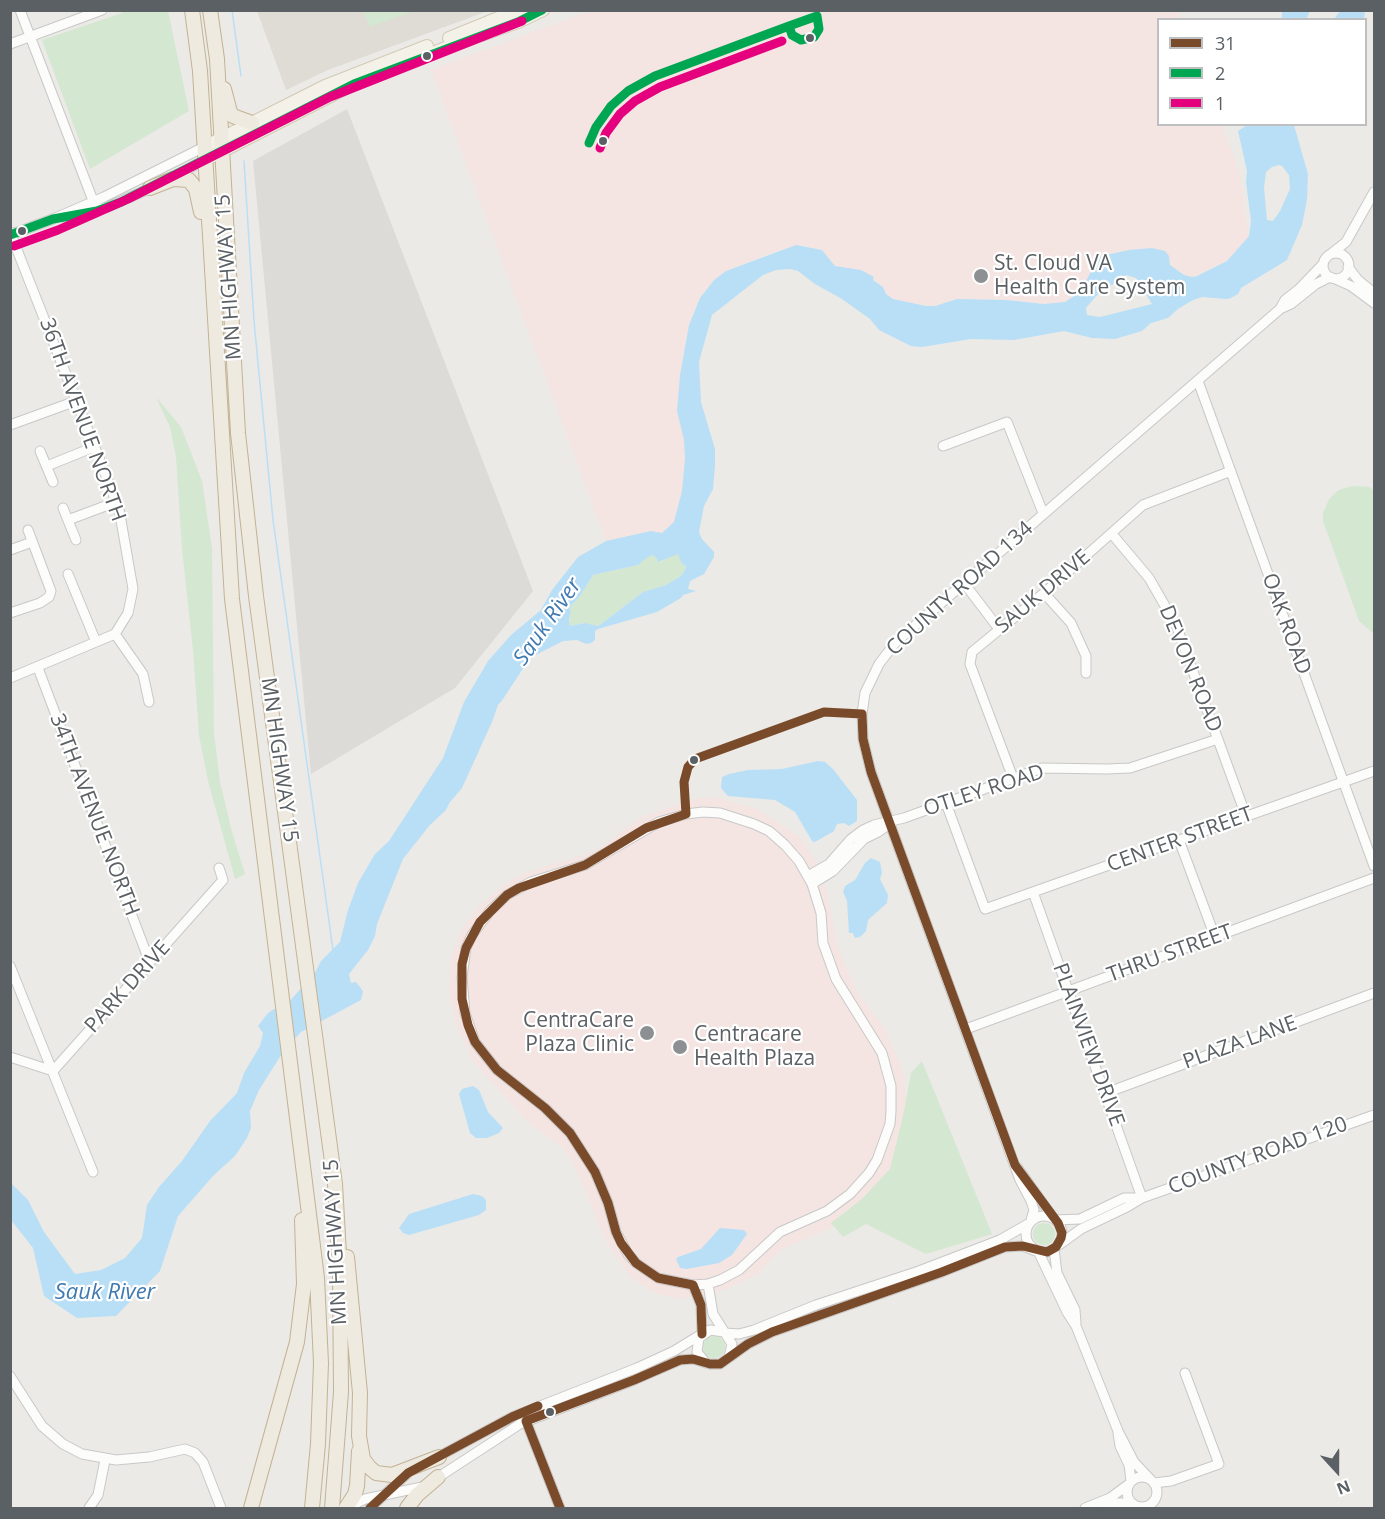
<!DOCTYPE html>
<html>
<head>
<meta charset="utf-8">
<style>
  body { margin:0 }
  #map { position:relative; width:1385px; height:1519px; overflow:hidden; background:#ebeae6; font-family:"Open Sans",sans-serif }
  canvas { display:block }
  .frame { position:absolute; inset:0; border:12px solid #5b6064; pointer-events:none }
  .legend { position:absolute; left:1157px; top:18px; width:210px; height:108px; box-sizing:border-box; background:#fff; border:2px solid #bdbfc1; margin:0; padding:8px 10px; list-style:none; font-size:18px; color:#5b6064 }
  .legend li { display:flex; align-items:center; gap:12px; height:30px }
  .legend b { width:30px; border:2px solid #bdbfc1 }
  .north { position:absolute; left:1307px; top:1441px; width:60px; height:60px; -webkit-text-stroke:4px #fff; paint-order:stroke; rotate:159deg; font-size:16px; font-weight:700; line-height:24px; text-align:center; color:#5b6064 }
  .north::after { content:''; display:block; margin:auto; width:21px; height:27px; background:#5b6064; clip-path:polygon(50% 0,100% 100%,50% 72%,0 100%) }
</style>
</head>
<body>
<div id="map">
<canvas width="1385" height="1519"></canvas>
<div class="frame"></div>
<ul class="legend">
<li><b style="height:8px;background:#7a4b2a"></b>31</li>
<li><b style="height:8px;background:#00a651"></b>2</li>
<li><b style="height:8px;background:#e5007d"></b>1</li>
</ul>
<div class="north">N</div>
</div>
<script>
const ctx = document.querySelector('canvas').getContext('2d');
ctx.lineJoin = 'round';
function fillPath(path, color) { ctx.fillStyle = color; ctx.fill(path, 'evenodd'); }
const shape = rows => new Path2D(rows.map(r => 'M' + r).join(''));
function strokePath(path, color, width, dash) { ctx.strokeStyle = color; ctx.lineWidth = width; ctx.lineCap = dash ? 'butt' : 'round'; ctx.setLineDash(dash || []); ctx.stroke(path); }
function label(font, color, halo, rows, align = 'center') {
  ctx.font = font + ' "Open Sans",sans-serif'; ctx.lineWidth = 4.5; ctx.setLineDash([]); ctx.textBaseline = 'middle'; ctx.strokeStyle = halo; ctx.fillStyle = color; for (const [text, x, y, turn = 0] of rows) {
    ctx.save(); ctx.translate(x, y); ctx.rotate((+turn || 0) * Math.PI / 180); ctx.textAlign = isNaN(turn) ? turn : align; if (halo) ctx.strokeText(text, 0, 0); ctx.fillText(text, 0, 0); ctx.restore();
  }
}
const industrial = shape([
  [347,109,533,591,455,688,311,774,253,161]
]);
const education = shape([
  [257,11,488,11,328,70,286,90]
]);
const medical = shape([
  [589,11,1178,11,1182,19,1158,20,1158,124,1222,125,1239,170,1249,237,1227,261,1192,277,1184,275,1170,265,1159,249,1129,250,1101,256,1080,292,1064,302,1044,304,1006,300,957,299,935,306,904,302,893,299,886,294,879,283,861,270,835,266,822,250,800,245,773,252,726,271,707,288,700,298,695,308,686,339,680,375,677,411,684,440,685,459,682,491,674,522,662,533,651,531,606,541,431,70],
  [699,798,718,798,758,809,801,838,815,860,827,890,837,945,858,993,887,1032,905,1077,907,1123,896,1174,839,1225,782,1249,758,1274,724,1290,682,1299,654,1293,630,1277,607,1243,572,1161,562,1147,543,1134,526,1120,474,1063,456,1024,449,991,450,959,462,929,479,906,504,885,527,872,581,856,601,847,641,817,684,802]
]);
const green = shape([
  [124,10,168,11,189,111,90,169,42,40,122,13],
  [363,11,414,11,370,27],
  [156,397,181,427,202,481,212,548,214,733,220,782,232,832,245,874,235,879,208,781,199,735,193,651,182,549,176,457,170,427],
  [1352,486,1369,487,1374,490,1374,634,1359,621,1323,521,1323,513,1329,499,1339,490],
  [679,553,686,568,681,576,666,585,643,592,601,624,598,626,585,623,570,626,569,608,580,596,593,575,638,565,645,558,652,555,657,558,659,562],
  [922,1061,992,1234,926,1254,866,1224,843,1237,831,1223,862,1199,890,1169,903,1116,911,1073],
  '1033 1234a11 11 0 1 1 22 0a11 11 0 1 1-22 0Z',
  '703 1347a11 11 0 1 1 22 0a11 11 0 1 1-22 0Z'
]);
const water = shape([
  [1341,10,1365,11,1364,18,1334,19],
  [1282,11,1282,10,1310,11,1306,20,1282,19],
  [1247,125,1294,125,1308,174,1307,200,1302,225,1287,260,1241,288,1238,294,1231,298,1227,299,1202,297,1193,300,1178,309,1168,318,1151,323,1142,331,1115,339,1092,338,1064,331,1014,340,971,339,922,347,911,346,879,330,870,319,842,299,815,284,798,271,790,269,776,270,763,275,712,315,699,362,701,402,715,449,715,466,713,489,704,506,699,532,702,539,714,552,714,557,704,574,690,581,688,589,696,591,683,595,681,598,657,612,598,629,595,631,595,640,591,643,586,644,577,640,563,641,526,660,505,685,492,722,462,788,450,802,446,810,429,826,403,859,377,924,375,936,368,950,349,974,351,983,356,982,363,991,361,1000,301,1032,283,1052,259,1090,250,1111,251,1128,247,1138,235,1156,214,1175,178,1216,160,1271,116,1316,77,1318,44,1296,33,1248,11,1220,10,1182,28,1200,44,1232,75,1274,101,1270,125,1258,142,1238,147,1205,159,1187,182,1161,210,1121,237,1093,244,1073,260,1046,263,1033,258,1026,268,1013,274,1009,281,1010,289,1002,316,971,321,961,340,942,348,910,358,883,375,854,389,841,443,758,464,702,488,661,511,635,541,610,552,590,578,557,606,541,651,531,662,533,674,522,682,491,685,459,684,440,677,411,680,375,689,325,700,298,714,280,726,271,796,245,822,250,835,266,861,270,874,277,873,280,883,287,886,294,893,299,926,306,935,306,957,299,1006,300,1044,304,1065,302,1080,292,1095,264,1092,261,1101,256,1129,250,1152,248,1165,251,1169,256,1170,265,1184,275,1192,277,1197,276,1227,261,1249,236,1251,221,1246,182,1247,171,1238,131],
  [1279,165,1282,166,1289,175,1290,189,1280,211,1273,221,1267,220,1264,188,1266,172,1272,167],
  [1126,275,1136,278,1152,304,1100,317,1087,315,1086,308,1096,296],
  [678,554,682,564,685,565,686,568,681,576,666,585,643,592,601,624,598,626,585,623,570,626,569,619,571,610,569,608,580,596,593,575,638,565,645,559,652,555,657,558,658,562],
  [818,761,825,762,833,769,857,800,857,821,849,826,844,823,837,824,834,831,815,842,812,841,795,812,775,800,728,796,721,788,722,777,729,774,748,770,782,769],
  [871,858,880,862,882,873,880,879,888,895,887,903,868,920,866,931,860,937,855,938,853,933,849,933,847,901,843,892,845,886,855,880,865,863],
  [473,1086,479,1090,488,1112,503,1128,499,1133,487,1138,476,1138,470,1133,459,1094,462,1089],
  [473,1194,482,1196,486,1200,486,1210,479,1215,409,1235,403,1233,399,1228,409,1214],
  [720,1228,744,1230,747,1234,732,1255,719,1263,687,1269,680,1268,676,1259,678,1257,701,1249]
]);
const stream = shape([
  [232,10,241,76],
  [244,161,254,321,273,520,333,950]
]);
const river = shape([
  [497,699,522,661]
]);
const minor = shape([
  [20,10,97,211],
  [10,44,102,10],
  [171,178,205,160],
  [64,217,108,207,153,187],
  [10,232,119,509,133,589,128,613,115,634,10,678],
  [10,235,53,219,104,197,204,147],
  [1332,253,1346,242,1374,192],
  '1323 266a13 13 0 1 1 26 0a13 13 0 1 1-26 0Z',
  [1348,267,1358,280,1374,293],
  [1333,278,1351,286,1374,303],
  [1280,309,1285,300,1299,289,1323,264],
  [1198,381,1374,866],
  [10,425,76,401],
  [943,446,1007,422,1043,513],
  [40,451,53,482],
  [47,466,94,447],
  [63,508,76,540],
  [68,520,116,502],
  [1112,534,1149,578,1176,625,1246,816],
  [10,550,32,542],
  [68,574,96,642],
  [964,583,999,629],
  [1044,593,1071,623,1086,656,1086,673],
  [10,613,40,603,49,597,51,591,28,530],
  [115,634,143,674,149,702],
  [38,668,150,963],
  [1013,778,970,664,972,652,1044,593,1143,505,1231,471],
  [946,803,985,909,1374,771],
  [703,812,720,813,754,824,769,831,785,845,799,861,812,884,821,913,823,943,836,979,882,1053,891,1086,891,1111,890,1124,877,1160,869,1173,850,1194,827,1211,780,1232,739,1270,720,1280,708,1284,693,1285,658,1278,636,1263,628,1254,616,1232,608,1203,595,1172,570,1133,545,1108,497,1070,475,1042,465,1013,462,977,466,948,472,935,490,911,507,895,531,882,585,865,659,822,686,814,703,812],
  [1179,840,1215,937],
  [808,876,829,864,851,839,863,830,874,825,904,818,1042,768,1107,769,1130,768,1218,739],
  [812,884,833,871,864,839,878,832,889,824],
  [1033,892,1142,1198],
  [10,966,93,1172],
  [966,1029,1374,878],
  [10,1057,53,1071,223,880,219,868],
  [1106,1093,1374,993],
  [1017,1167,1054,1219],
  '1026 1234a18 18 0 1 1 36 0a18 18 0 1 1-36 0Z',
  [1031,1220,1034,1210,1031,1201,1020,1180,871,772,863,739,862,714,865,693,879,664,895,643,1280,309,1291,304,1316,284,1330,277],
  [1055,1220,1080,1219,1124,1198,1140,1198],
  [1056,1247,1081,1229,1127,1207,1142,1198,1374,1115],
  [1054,1249,1057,1273,1075,1310,1076,1323],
  [1038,1251,1067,1312,1076,1326,1118,1431,1134,1462,1150,1479],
  [708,1284,713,1314,732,1344,729,1357],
  [693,1285,701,1305,702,1334],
  [725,1333,739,1334,754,1330,816,1305,919,1271,1000,1240,1028,1224],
  [706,1363,697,1352,699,1338,710,1330,724,1332],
  [10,1376,42,1426,63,1444,82,1454,116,1460,149,1457,185,1449,195,1453,203,1462,221,1508],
  [526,1421,560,1508],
  [1118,1433,1120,1446,1129,1465,1131,1481],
  [434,1459,512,1417,637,1368,674,1351,700,1335],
  '1127 1492a15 15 0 1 1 30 0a15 15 0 1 1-30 0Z',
  [434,1480,520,1424,634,1380,680,1360,693,1359,710,1364,720,1364,748,1344,772,1332,942,1272,1005,1247,1023,1246,1036,1251],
  [1154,1483,1171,1481,1219,1464,1185,1373],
  [349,1507,365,1499,422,1487],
  [1105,1507,1115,1503,1131,1503],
  [89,1508,98,1495,105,1460],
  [370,1508,408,1473],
  [1085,1508,1110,1498,1129,1484]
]);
const major = shape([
  [449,38,518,10],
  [204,147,325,86,427,46],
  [205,160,354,84,453,45,518,22,543,10]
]);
const highway = shape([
  [192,10,200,71,232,599,317,1278,321,1363,318,1444,312,1508],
  [210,10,217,59,238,433,256,596,335,1184,340,1271,341,1392,332,1508],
  [224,89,230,112,233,116,252,123],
  [150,188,173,179,189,180,196,189,201,212],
  [347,1257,360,1393,359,1436,363,1459,369,1467,376,1473,392,1475,439,1457],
  [251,1508,297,1342,304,1284,302,1220],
  [346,1508,355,1494,357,1486,359,1451],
  [407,1508,417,1495,438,1477]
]);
const bus1 = shape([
  [370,1508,408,1473,512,1417,538,1406],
  [560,1508,526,1421,634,1380,680,1360,693,1359,710,1364,720,1364,748,1344,772,1332,942,1272,1005,1247,1023,1246,1047,1252,1056,1247,1061,1238,1062,1233,1058,1223,1015,1165,871,772,863,739,862,714,824,712,695,759,688,767,684,782,686,814,646,828,585,865,519,888,507,895,480,922,466,948,462,964,462,999,468,1025,475,1042,497,1070,545,1108,570,1133,595,1172,608,1203,616,1232,621,1243,636,1263,658,1278,693,1285,701,1305,702,1334]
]);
const bus2 = shape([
  [817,16,819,29,814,37,801,40,792,35,789,26,817,16],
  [589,143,596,127,611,106,628,91,655,76,789,26],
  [10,235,53,219,97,211,121,202,354,84,518,22,542,10]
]);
const bus3 = shape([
  [600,148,606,133,620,114,635,101,660,87,782,41],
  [14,246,58,230,128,199,330,97,522,21]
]);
const markers = [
  [810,38,5,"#5b6064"],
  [427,56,5,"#5b6064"],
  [603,141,5,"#5b6064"],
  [22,231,5,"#5b6064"],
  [981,276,8,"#8d9092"],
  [694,760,5,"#5b6064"],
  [647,1033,8,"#8d9092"],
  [680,1047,8,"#8d9092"],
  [550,1412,5,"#5b6064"]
];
const poiNames = [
  ["St. Cloud VA",994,264],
  ["Health Care System",994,288],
  ["CentraCare",634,1021,"right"],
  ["Plaza Clinic",634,1045,"right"],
  ["Centracare",694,1035],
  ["Health Plaza",694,1059]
];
const streetNames = [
  ["MN HIGHWAY 15",229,277,-94],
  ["36TH AVENUE NORTH",82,420,70],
  ["COUNTY ROAD 134",960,589,-42],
  ["SAUK DRIVE",1043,592,-40],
  ["OAK ROAD",1286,624,70],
  ["DEVON ROAD",1190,669,68],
  ["MN HIGHWAY 15",279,760,82],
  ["OTLEY ROAD",984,791,-18],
  ["34TH AVENUE NORTH",94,815,69],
  ["CENTER STREET",1180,840,-20],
  ["THRU STREET",1170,954,-20],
  ["PARK DRIVE",128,987,-48],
  ["PLAZA LANE",1240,1043,-20],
  ["PLAINVIEW DRIVE",1088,1045,70],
  ["COUNTY ROAD 120",1258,1156,-20],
  ["MN HIGHWAY 15",336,1242,-93]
];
const waterNames = [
  ["Sauk River",548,622,-55],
  ["Sauk River",105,1293]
];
fillPath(industrial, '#dcdbd7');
fillPath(education, '#dfdcd5');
fillPath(medical, '#f4e5e3');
fillPath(green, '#d4e7d1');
fillPath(water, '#b9dff7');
strokePath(stream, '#b9dff7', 1.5);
strokePath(river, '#b9dff7', 10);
strokePath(minor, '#c8c8c8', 11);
strokePath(major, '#d3cab4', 14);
strokePath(highway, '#c3b293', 16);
strokePath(minor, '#fcfcfb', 9);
strokePath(major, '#f3f1e8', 12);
strokePath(highway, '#eeeae0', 14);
strokePath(bus1, '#7a4b2a', 9);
strokePath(bus2, '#00a651', 9);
strokePath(bus3, '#e5007d', 9);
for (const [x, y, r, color] of markers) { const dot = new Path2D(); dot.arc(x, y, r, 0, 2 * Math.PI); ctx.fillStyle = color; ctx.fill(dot); strokePath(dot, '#fff', 2); }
label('21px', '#5b6064', '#fff', poiNames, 'left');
label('21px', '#5b6064', '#fff', streetNames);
label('italic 22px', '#417ab0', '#fff', waterNames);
</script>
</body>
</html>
